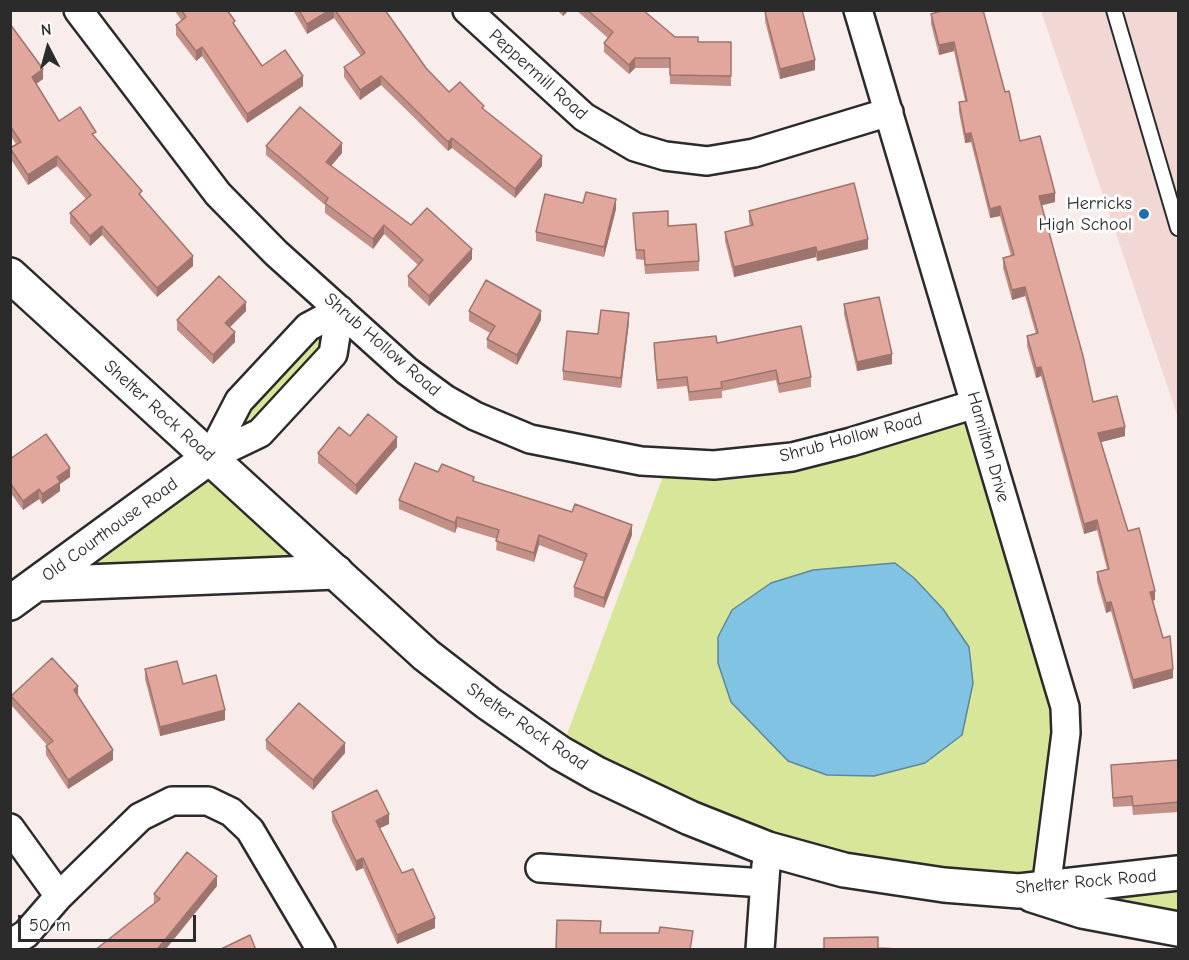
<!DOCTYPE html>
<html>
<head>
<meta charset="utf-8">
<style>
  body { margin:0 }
  #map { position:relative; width:1189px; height:960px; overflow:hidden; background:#f9edeb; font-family:"Comic Neue",sans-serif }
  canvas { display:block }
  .frame { position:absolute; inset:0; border:12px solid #2b2b2b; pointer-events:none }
  .north { position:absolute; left:18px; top:18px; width:60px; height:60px; -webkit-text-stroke:4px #fff; paint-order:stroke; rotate:354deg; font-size:16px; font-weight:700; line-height:24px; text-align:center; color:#2b2b2b }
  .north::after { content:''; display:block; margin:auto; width:21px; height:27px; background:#2b2b2b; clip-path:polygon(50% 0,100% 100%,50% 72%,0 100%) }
  .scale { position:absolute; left:18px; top:915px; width:178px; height:27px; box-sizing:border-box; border:3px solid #2b2b2b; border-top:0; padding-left:8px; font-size:18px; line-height:21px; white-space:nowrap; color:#2b2b2b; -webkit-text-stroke:4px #fff; paint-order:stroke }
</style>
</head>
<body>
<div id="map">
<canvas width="1189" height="960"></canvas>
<div class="frame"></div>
<div class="north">N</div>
<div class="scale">50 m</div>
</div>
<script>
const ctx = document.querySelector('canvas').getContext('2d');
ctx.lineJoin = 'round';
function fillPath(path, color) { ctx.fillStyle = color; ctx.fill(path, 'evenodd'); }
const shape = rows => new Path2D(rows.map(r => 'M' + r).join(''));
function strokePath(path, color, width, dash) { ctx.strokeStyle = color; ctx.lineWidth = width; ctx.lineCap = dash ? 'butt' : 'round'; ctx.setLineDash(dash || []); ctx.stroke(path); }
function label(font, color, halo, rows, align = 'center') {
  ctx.font = font + ' "Comic Neue",sans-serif'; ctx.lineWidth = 6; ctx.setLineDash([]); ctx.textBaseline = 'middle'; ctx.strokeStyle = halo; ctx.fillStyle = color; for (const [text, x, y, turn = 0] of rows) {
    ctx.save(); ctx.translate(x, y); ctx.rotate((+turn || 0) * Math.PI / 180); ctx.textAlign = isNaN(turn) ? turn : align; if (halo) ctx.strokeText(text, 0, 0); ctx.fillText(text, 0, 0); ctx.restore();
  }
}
const built = shape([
  [1041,11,1178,11,1178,418]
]);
const green = shape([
  [340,310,333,354,210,457,336,572,37,584,210,457,239,401],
  [975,404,1068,718,1046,887,1178,871,1178,929,844,870,560,753,668,463,714,465]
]);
const water = shape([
  [895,563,914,578,943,609,969,647,973,683,962,735,925,763,874,776,827,775,788,761,731,702,718,663,718,637,732,610,771,583,813,570,895,563]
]);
const service = shape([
  [1114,10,1178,228]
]);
const minor = shape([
  [78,10,218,194,276,253,407,371,445,399,475,416,530,439,641,461,714,465,792,457,851,442,975,404],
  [467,10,584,117,635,147,665,156,707,161,754,153,889,112],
  [858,10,1065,707,1066,733,1046,889],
  [340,310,333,354,260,433,210,457,239,401,308,327,340,310],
  [10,828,59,896],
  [540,868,764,883],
  [10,944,26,934,59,896,140,817,172,801,208,801,231,812,250,830,321,950],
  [760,950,766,865]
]);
const tertiary = shape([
  [37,584,336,572],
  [10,603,210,457]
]);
const secondary = shape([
  [10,275,426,655,488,703,560,753,597,774,690,818,768,849,844,870,944,885,1019,891,1178,873],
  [1032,895,1082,911,1178,929]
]);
const wall = shape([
  [174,10,227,10,235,26,262,66,303,86,247,123,202,56,196,61,176,35,176,25,182,21],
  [293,10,385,10,426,68,449,92,484,110,542,166,515,198,452,148,448,151,381,85,360,100,344,77,344,67,361,56,334,18,307,34],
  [557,10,569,10,563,16],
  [576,10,643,10,675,37,698,42,731,42,731,86,670,84,670,68,635,68,629,74,604,52,604,43,608,38],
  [938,10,983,10,1005,92,1020,141,1055,202,1041,205,1093,402,1125,436,1100,442,1128,531,1155,600,1153,601,1173,678,1133,689,1111,611,1106,613,1097,581,1097,572,1107,569,1097,530,1084,534,1041,376,1036,378,1027,346,1027,336,1036,334,1025,296,1012,300,1003,268,1003,258,1011,256,1000,216,990,218,971,142,965,143,959,112,959,102,965,101,954,51,939,55,931,24,931,14,939,12],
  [765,12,815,70,780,79,765,21],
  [10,24,43,79,36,84,59,121,96,139,193,266,157,297,102,235,90,246,70,223,70,213,86,199,57,166,28,185,10,158,10,148,16,144,10,135],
  [266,146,342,153,331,166,411,225,472,259,429,306,408,286,408,276,418,265,384,234,373,249,325,213,325,205,266,155],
  [583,203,616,209,604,257,536,241,536,232],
  [749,211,868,249,817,261,816,257,734,277,725,241,725,232,750,226,749,221],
  [633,213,668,226,699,261,699,271,645,274,644,260,636,259],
  [844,304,892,364,857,371,844,314],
  [246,311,230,327,235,342,213,364,177,330,177,320],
  [469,311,541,320,517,365,487,348,487,339,490,333,469,321],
  [629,322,621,388,563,380,563,371,598,334],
  [654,343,717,343,811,377,811,387,779,393,776,380,722,391,722,398,689,401,687,386,657,389,654,353],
  [350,436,397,447,356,495,318,463,318,453],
  [10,459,70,477,60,484,60,491,42,504,39,499,23,510,10,492],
  [438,472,474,482,632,535,604,608,574,597,574,587,584,562,539,545,534,562,496,550,497,539,457,527,455,533,399,509,399,500],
  [145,669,183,684,225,720,160,736,145,679],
  [78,695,113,760,68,789,46,755,46,746,47,745,11,705,11,696],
  [266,740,345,753,313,790,266,749],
  [1179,760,1179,812,1133,815,1132,806,1113,807,1111,765],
  [332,812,389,824,380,828,402,873,435,928,397,944,363,868,356,871,332,821],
  [217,886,165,950,95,950,154,903,154,894]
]);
const shadedWall = shape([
  [330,10,334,10,334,18,307,34,307,24],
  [563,10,569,10,563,16],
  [954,42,954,51,939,55,939,45],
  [202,47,202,56,196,61,196,51],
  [635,58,635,68,629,74,629,65],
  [815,60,815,70,780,79,780,69],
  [43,69,43,79,32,87,32,77],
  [303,76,303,86,247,123,247,114],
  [381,76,381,85,360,100,360,90],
  [971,133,971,142,965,143,965,134],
  [452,138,452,148,448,151,448,142],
  [342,143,342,153,326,172,326,162],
  [57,156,57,166,28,185,28,175],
  [542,156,542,166,515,198,515,189],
  [1055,193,1055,202,1039,206,1039,196],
  [616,199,616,209,604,257,604,247],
  [1000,206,1000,216,990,218,990,209],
  [384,225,384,234,373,249,373,239],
  [102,226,102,235,90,246,90,236],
  [868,239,868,249,817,261,817,252],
  [816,247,816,257,734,277,734,267],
  [472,249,472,259,429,306,429,296],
  [193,256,193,266,157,297,157,288],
  [1025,287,1025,296,1012,300,1012,290],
  [246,302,246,311,225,332,225,323],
  [541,311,541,320,517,365,517,355],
  [629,313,629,322,621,388,621,378],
  [235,332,235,342,213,364,213,355],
  [892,354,892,364,857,371,857,362],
  [1041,367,1041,376,1036,378,1036,368],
  [1125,427,1125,436,1098,443,1098,433],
  [397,437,397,447,356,495,356,485],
  [70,468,70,477,60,484,60,491,42,504,42,494,57,477],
  [39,489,39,499,23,510,23,501],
  [457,517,457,527,455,533,455,523],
  [1097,520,1097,530,1084,534,1084,524],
  [632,525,632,535,604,608,604,598],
  [539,535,539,545,534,562,534,553],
  [1155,591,1155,600,1150,601,1150,592],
  [1111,602,1111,611,1106,613,1106,603],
  [1173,669,1173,678,1133,689,1133,680],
  [78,686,78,696,74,690],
  [225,710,225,720,160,736,160,727],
  [345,743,345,753,313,790,313,780],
  [113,750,113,760,68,789,68,780],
  [389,814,389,824,376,830,376,821],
  [363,858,363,868,356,871,356,861],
  [217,876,217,886,165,950,156,950],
  [435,918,435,928,397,944,397,935]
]);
const building = shape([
  [181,10,227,10,235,21,233,23,262,66,285,50,303,76,247,114,202,47,196,51,176,25,186,17,181,10],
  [299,10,330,10,307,24,299,10],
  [335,10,385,10,426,68,449,92,460,82,484,106,482,108,542,156,515,189,452,138,448,142,381,76,360,90,344,67,365,53,335,10],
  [587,10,643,10,675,37,698,37,698,42,731,42,731,76,670,75,670,58,635,58,629,65,604,43,613,32,587,10],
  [769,10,802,10,815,60,780,69,765,12,769,10],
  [941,10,983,10,1005,92,1009,91,1020,141,1040,136,1055,193,1039,196,1083,356,1093,402,1117,396,1125,427,1098,433,1128,531,1139,528,1155,591,1150,592,1163,638,1170,636,1173,669,1133,680,1111,602,1106,603,1097,572,1109,569,1097,520,1084,524,1041,367,1036,368,1027,336,1038,333,1025,287,1012,290,1003,258,1014,255,1000,206,990,209,971,133,965,134,959,102,967,101,954,42,939,45,931,14,941,11,941,10],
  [10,24,43,69,32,77,59,121,80,107,96,132,92,134,142,191,139,194,193,256,157,288,102,226,90,236,70,213,91,195,57,156,28,175,10,148,21,142,10,126,10,24],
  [300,107,342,143,326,162,411,225,427,208,472,249,429,296,408,276,423,260,384,225,373,239,325,203,328,198,266,146,300,107],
  [854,183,868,239,817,252,816,247,734,267,725,232,753,225,749,211,854,183],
  [586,192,616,199,604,247,536,232,545,194,583,203,586,192],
  [668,211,668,226,696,224,699,261,645,265,644,250,636,250,633,213,668,211],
  [219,276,246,302,225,323,235,332,213,355,177,320,219,276],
  [486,280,541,311,517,355,487,339,495,326,469,311,486,280],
  [879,297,892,354,857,362,844,304,879,297],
  [601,310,629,313,621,378,563,371,567,331,598,334,601,310],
  [801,326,811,377,779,384,776,370,721,382,722,388,689,392,687,377,657,380,654,343,716,336,717,343,801,326],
  [368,414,397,437,356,485,318,453,339,427,350,436,368,414],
  [46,434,70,468,57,477,60,482,42,494,39,489,23,501,10,483,10,459,46,434],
  [415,463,438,472,442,464,474,477,473,481,572,512,575,504,632,525,604,598,574,587,587,554,539,535,534,553,496,541,499,530,457,517,455,523,399,500,415,463],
  [52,658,78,686,74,690,113,750,68,780,46,746,53,741,11,696,52,658],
  [177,661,183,684,216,675,225,710,160,727,145,669,177,661],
  [299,703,345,743,313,780,266,740,299,703],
  [1179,760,1179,802,1133,806,1132,796,1113,798,1111,765,1179,760],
  [377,790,389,814,376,821,402,873,413,869,435,918,397,935,363,858,356,861,332,812,377,790],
  [187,852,217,876,159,947,156,950,95,950,160,899,154,894,187,852],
  [557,920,601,921,600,933,659,933,660,927,693,931,690,950,556,950,557,920],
  [250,935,256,950,219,950,250,935],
  [878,937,878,948,920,950,824,950,824,938,878,937]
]);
const markers = [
  [1144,214,6,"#1f6fb2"]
];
const streetNames = [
  ["Peppermill Road",538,75,42],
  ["Shrub Hollow Road",382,345,41],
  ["Shelter Rock Road",159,411,42],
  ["Shrub Hollow Road",851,438,-15],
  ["Hamilton Drive",988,447,74],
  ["Old Courthouse Road",110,530,-36],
  ["Shelter Rock Road",527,727,34],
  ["Shelter Rock Road",1086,882,-5]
];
const poiNames = [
  ["Herricks",1132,204],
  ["High School",1132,225]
];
fillPath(built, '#f2d8d4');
fillPath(green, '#d8e699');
fillPath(water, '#81c3e2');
strokePath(water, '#5f8699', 1.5);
strokePath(service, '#2b2b2b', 18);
strokePath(minor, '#2b2b2b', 32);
strokePath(tertiary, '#2b2b2b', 38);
strokePath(secondary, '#2b2b2b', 38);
strokePath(service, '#fff', 14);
strokePath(minor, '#fff', 27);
strokePath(tertiary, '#fff', 33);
strokePath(secondary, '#fff', 33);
fillPath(wall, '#c29087');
fillPath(shadedWall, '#9e756e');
fillPath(building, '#e1a79d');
strokePath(building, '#9e756e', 1.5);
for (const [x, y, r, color] of markers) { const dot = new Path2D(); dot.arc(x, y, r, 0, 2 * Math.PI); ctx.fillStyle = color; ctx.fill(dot); strokePath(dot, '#fff', 2); }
label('18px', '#2b2b2b', '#fff', streetNames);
label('18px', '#2b2b2b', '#fff', poiNames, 'right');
</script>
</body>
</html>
